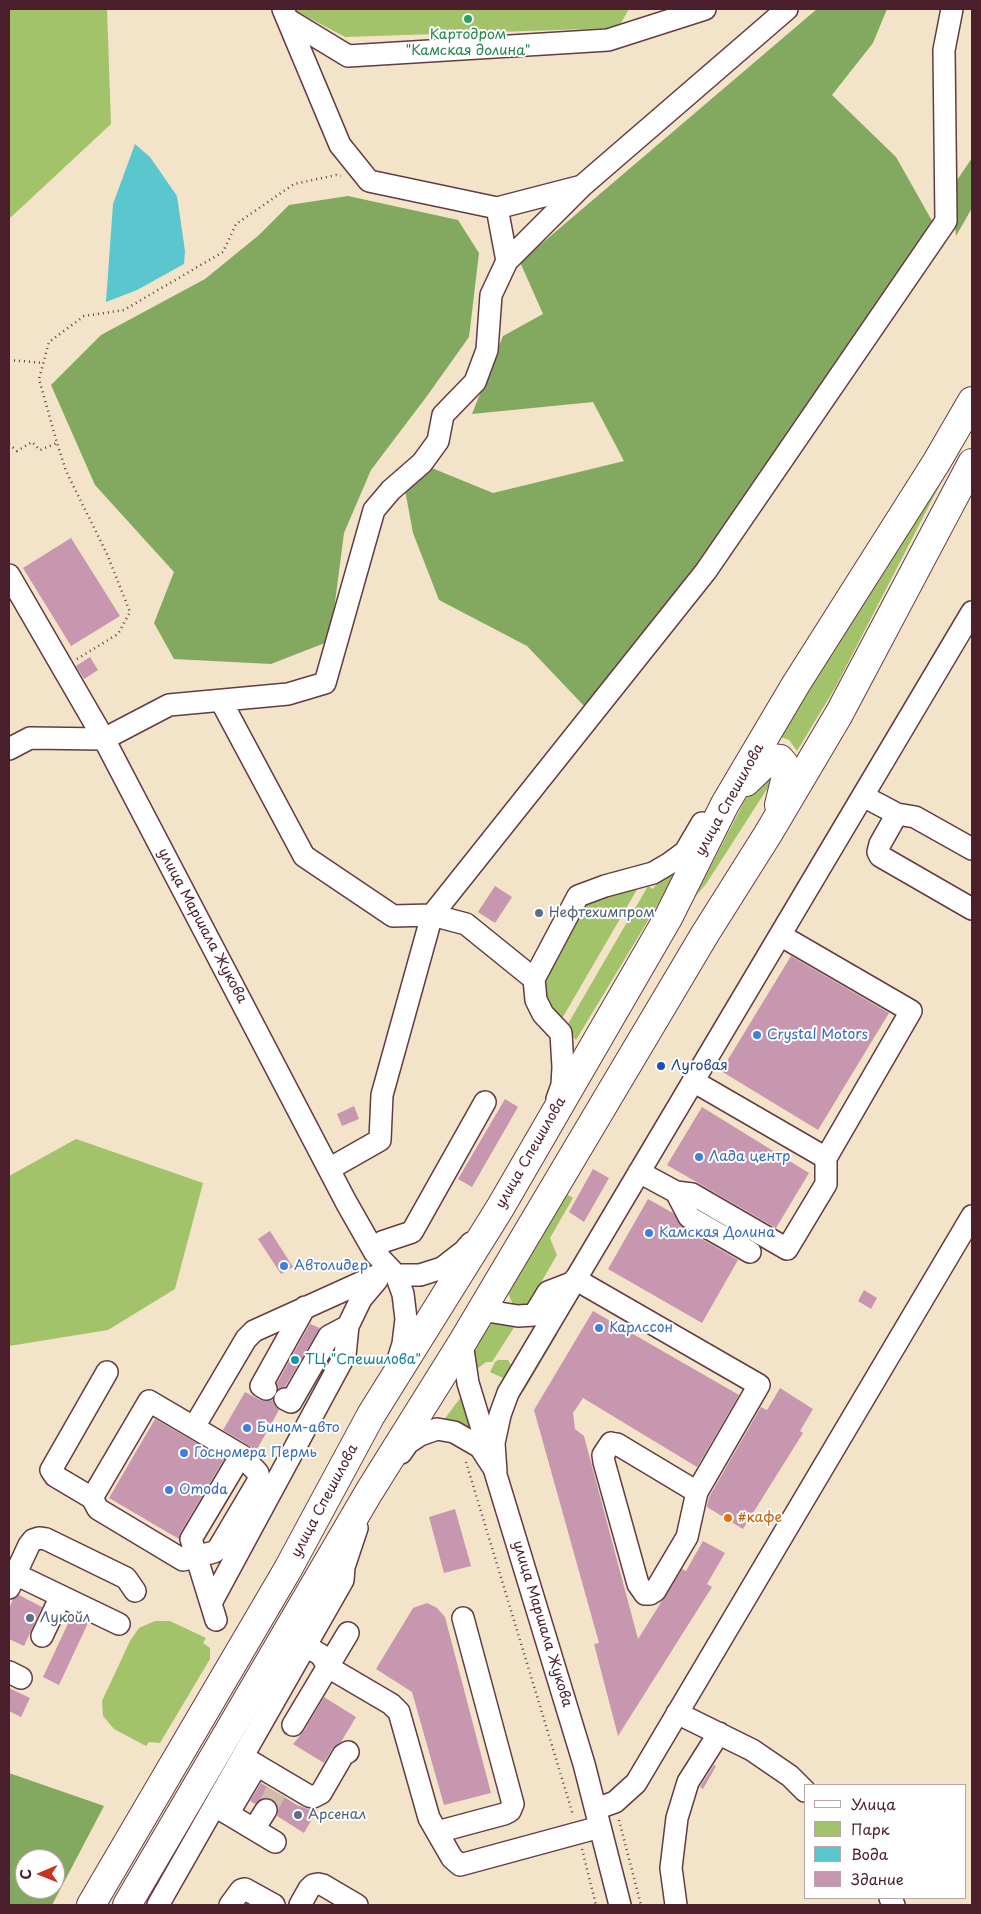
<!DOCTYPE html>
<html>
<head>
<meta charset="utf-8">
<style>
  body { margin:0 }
  #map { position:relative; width:981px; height:1914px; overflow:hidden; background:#f3e3c8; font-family:"Playpen Sans",sans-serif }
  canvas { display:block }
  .frame { position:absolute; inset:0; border:10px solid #4a1f2b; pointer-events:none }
  .legend { position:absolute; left:804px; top:1784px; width:162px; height:115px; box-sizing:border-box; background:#fff; border:1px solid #b7a5aa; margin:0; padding:6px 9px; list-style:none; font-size:15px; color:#4a1f2b }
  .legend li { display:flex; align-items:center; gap:10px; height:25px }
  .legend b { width:25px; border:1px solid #b7a5aa }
  .north { position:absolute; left:15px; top:1849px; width:50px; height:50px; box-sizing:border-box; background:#fff; border:1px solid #b7a5aa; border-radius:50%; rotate:269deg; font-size:14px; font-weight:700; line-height:20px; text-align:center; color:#4a1f2b }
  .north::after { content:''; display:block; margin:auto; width:18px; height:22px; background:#c8321e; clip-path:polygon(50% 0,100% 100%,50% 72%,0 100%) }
</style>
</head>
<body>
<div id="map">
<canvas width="981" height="1914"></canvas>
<div class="frame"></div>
<ul class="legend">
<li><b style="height:6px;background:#fff"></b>Улица</li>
<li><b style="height:14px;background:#a3c36b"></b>Парк</li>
<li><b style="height:14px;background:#59c7cd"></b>Вода</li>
<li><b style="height:14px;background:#c797af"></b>Здание</li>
</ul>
<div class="north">С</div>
</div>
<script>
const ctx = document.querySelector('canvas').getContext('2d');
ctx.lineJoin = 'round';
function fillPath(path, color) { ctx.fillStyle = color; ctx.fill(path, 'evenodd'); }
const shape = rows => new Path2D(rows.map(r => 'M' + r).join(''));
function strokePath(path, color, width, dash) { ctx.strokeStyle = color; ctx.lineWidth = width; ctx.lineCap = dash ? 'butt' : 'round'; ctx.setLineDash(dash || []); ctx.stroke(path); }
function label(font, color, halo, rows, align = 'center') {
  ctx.font = font + ' "Playpen Sans",sans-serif'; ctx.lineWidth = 4; ctx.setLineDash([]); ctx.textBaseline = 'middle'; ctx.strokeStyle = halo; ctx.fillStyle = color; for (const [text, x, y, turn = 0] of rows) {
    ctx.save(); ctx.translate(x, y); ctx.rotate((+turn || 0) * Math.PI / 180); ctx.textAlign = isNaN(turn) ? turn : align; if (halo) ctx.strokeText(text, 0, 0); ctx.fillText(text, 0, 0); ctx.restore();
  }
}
const green = shape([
  [9,9,107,9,111,124,9,219],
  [295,9,629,9,618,28,345,37,296,11],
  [947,471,835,688,797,751,789,740,776,735],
  [764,773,771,776,772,780,769,786,706,884,695,897,745,800],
  [667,873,672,875,672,880,661,899,576,1040,565,1029,648,886,653,889,663,875],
  [642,881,560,1022,547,1003,543,977,587,899],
  [76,1139,203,1183,175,1289,108,1330,9,1346,9,1176],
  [565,1193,573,1198,550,1238,557,1255,528,1305,523,1307,513,1305,508,1293],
  [498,1322,515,1326,492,1362,486,1362,473,1372,473,1354,487,1326],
  [551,1331,557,1335,523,1392,518,1387],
  [498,1360,508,1360,511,1365,503,1378,490,1372,495,1362],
  [464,1393,482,1437,443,1421],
  [155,1621,170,1621,206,1638,203,1643,210,1648,210,1659,160,1743,149,1742,146,1746,114,1729,103,1716,102,1701,130,1641,139,1628]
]);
const forest = shape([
  [817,9,887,9,873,43,832,95,896,157,944,242,586,708,527,646,439,600,413,533,405,490,427,466,493,493,624,461,593,402,472,414,503,336,543,314,520,262],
  [972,158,972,208,956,236,951,189],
  [348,196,458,220,479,253,469,337,427,396,371,470,344,533,330,641,271,664,174,659,154,623,174,572,95,485,51,385,101,335,205,279,259,235,289,205],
  [9,1773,104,1806,52,1905,9,1905],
  [25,1859,55,1859,55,1889,25,1889]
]);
const water = shape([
  [135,144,150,157,177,196,185,251,184,264,137,290,106,302,113,204]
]);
const building = shape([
  [71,538,120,616,71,646,23,568],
  [90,657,98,670,84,679,76,666],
  [495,886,512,897,495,923,478,912],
  [791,956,889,1013,818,1130,721,1071],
  [505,1099,518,1107,472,1187,458,1179],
  [354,1106,359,1119,342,1126,337,1114],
  [702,1107,809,1173,776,1228,667,1165],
  [593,1169,609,1178,584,1222,569,1212],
  [648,1199,673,1213,683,1228,738,1260,702,1323,608,1269],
  [270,1231,293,1267,281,1274,258,1239],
  [864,1290,877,1298,871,1309,858,1301],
  [593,1311,739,1395,697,1467,583,1398,573,1413,575,1429,584,1436,638,1639,682,1569,686,1571,703,1541,725,1553,707,1584,712,1587,618,1736,594,1644,599,1643,534,1410],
  [310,1324,320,1328,285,1387,278,1388,277,1383],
  [780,1388,813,1409,800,1431,803,1433,743,1529,707,1507,709,1497,761,1407,767,1410],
  [245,1392,260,1400,266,1401,273,1400,274,1405,279,1410,256,1451,247,1444,223,1430],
  [155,1419,224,1459,180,1533,179,1539,109,1498],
  [455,1509,471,1566,444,1573,429,1517],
  [19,1595,42,1607,24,1646,9,1639,9,1609,13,1599],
  [427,1603,437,1608,445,1617,491,1793,444,1805,412,1692,376,1669,413,1608],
  [72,1615,88,1623,59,1685,43,1677],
  [9,1688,30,1698,21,1717,9,1711],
  [324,1697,356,1717,341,1742,332,1749,324,1763,293,1744,304,1731],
  [714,1765,716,1766,703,1789,700,1787],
  [261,1783,297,1805,316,1812,304,1833,277,1816,278,1811,277,1805,272,1799,267,1798,261,1799,255,1804,250,1801]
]);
const minorTunnel = shape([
  [266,1810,276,1792]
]);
const path = shape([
  [9,360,44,363],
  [9,444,17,451,32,442,40,450,57,443],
  [77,659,118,634,130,612,107,554,66,471,57,443,39,379,49,342,84,316,124,310,223,252,236,224,294,184,336,175,341,176],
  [466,1462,573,1815],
  [619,1820,641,1905],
  [582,1849,596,1905]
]);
const minor = shape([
  [283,9,340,145,369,181,497,208,582,186,787,9],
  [287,19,348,56,608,40,705,9],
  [497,208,507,261],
  [9,575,104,739,346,1202,375,1253,396,1275,403,1294,406,1319,403,1344,397,1363],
  [221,701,304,856,393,916,432,915,466,924,534,979],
  [9,749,30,738,104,739,169,705,288,694,325,683,374,510,391,490,422,463,438,441,443,415,475,382,487,350,491,295,507,261,582,186],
  [863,796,897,814,915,817,972,849],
  [897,814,880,844,878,852,880,856,972,909],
  [693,1081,826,1158,911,1011,780,935],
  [557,1099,562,1085,563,1067,561,1033,543,1014,536,1000,534,979,578,896,605,886,653,873,670,863,685,852,702,823],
  [329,1169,380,1140,382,1095,432,915,706,571,946,221,944,50,952,9],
  [639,1172,676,1192,689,1217,750,1252],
  [676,1192,692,1194,787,1249,826,1184,826,1158],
  [375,1253,382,1242,412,1232,485,1102],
  [396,1275,420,1275,442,1268,464,1251,471,1243],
  [575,1279,759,1385,697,1492],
  [481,1310,518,1316,534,1315,548,1292,574,1282],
  [462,1343,468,1383,584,1764,620,1905],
  [266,1389,261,1386,305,1307],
  [285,1399,291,1402,329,1336,348,1326],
  [149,1401,241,1455,258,1473,259,1478,257,1483,218,1549,214,1552,183,1560,98,1509,92,1498,149,1401],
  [194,1427,246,1339,254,1331,380,1274],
  [611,1443,617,1444,697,1492,687,1537,655,1591,650,1594,645,1594,638,1584,604,1462,603,1455,611,1443],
  [401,1453,408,1443,420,1435,437,1429,454,1432,480,1447,495,1470],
  [496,1472,494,1443,500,1415,508,1393,972,612],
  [92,1498,55,1476,51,1470,107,1372],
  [15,1574,119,1624],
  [9,1588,29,1545,33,1540,39,1538,46,1539,126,1578,135,1591],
  [211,1603,345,1355,348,1326,361,1299,377,1280],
  [216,1620,191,1539,241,1455],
  [42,1636,61,1596],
  [306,1646,321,1655,328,1667,391,1704,399,1712,429,1818,437,1832,504,1814,510,1811,513,1804,463,1618],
  [9,1672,21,1678],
  [677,1713,752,1750,790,1776,805,1791],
  [293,1725,348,1633],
  [243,1757,309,1796,313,1797,321,1793,343,1755,348,1752],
  [215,1806,275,1842],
  [596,1809,615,1802,636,1783,972,1216],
  [228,1814,257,1765],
  [254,1829,266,1810],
  [437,1832,452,1858,460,1865,600,1827],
  [890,1898,894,1905],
  [158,1905,343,1580,344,1567,357,1528],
  [230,1905,241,1890,245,1889,274,1905],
  [300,1905,309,1889,313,1885,318,1884,323,1885,357,1905],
  [676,1905,671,1868,677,1818,688,1782,719,1733]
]);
const major = shape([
  [746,782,771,758,780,759,785,765,786,776,779,805],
  [91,1905,288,1569,371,1415,500,1208,668,918,725,804,796,684,936,463,972,401],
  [127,1905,369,1492,462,1343,705,934,768,834,839,714,972,463]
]);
const markers = [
  [468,19,5,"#2e9e5b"],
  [539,913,5,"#5c6f8a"],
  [757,1035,5,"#3f7fe0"],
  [661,1066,5,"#1a4fb4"],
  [699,1157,5,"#3f7fe0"],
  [649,1233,5,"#3f7fe0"],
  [284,1266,5,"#3f7fe0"],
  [599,1328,5,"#3f7fe0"],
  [295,1360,5,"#0f9aa8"],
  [247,1428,5,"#3f7fe0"],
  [184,1453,5,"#3f7fe0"],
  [169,1490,5,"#3f7fe0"],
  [728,1518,5,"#e8710a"],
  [30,1618,5,"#5c6f8a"],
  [298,1815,5,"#5c6f8a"]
];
const leisureNames = [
  ["Картодром",468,35],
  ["\"Камская долина\"",468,51]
];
const streetNames = [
  ["улица Спешилова",730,800,-61],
  ["улица Маршала Жукова",202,926,62],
  ["улица Спешилова",531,1153,-60],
  ["улица Спешилова",325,1501,-62],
  ["улица Маршала Жукова",542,1624,73]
];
const serviceNames = [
  ["Нефтехимпром",549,913],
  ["Лукойл",40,1618],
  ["Арсенал",308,1815]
];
const shopNames = [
  ["Crystal Motors",767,1035],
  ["Лада центр",709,1157],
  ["Камская Долина",659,1233],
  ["Автолидер",294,1266],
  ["Карлссон",609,1328],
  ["Бином-авто",257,1428],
  ["Госномера Пермь",194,1453],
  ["Omoda",179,1490]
];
const transitNames = [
  ["Луговая",671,1066]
];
const cultureNames = [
  ["ТЦ \"Спешилова\"",305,1360]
];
const foodNames = [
  ["#кафе",738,1518]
];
fillPath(green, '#a3c36b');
fillPath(forest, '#82a95f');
fillPath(water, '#59c7cd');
fillPath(building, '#c797af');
strokePath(minorTunnel, '#d1bca9', 21, [21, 11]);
strokePath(minor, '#633c43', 24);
strokePath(major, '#633c43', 30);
strokePath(path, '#633c43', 2.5, [1, 4]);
strokePath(minor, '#fff', 21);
strokePath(major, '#fff', 28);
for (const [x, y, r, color] of markers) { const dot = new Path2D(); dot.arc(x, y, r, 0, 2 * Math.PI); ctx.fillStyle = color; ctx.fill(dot); strokePath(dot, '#fff', 2); }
label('14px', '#27864d', '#fff', leisureNames);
label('14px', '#4a1f2b', '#fff', streetNames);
label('14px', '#4e5e75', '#fff', serviceNames, 'left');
label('14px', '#366cbe', '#fff', shopNames, 'left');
label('14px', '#164399', '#fff', transitNames, 'left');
label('14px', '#0d838f', '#fff', cultureNames, 'left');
label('14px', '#c56008', '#fff', foodNames, 'left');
</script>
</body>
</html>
